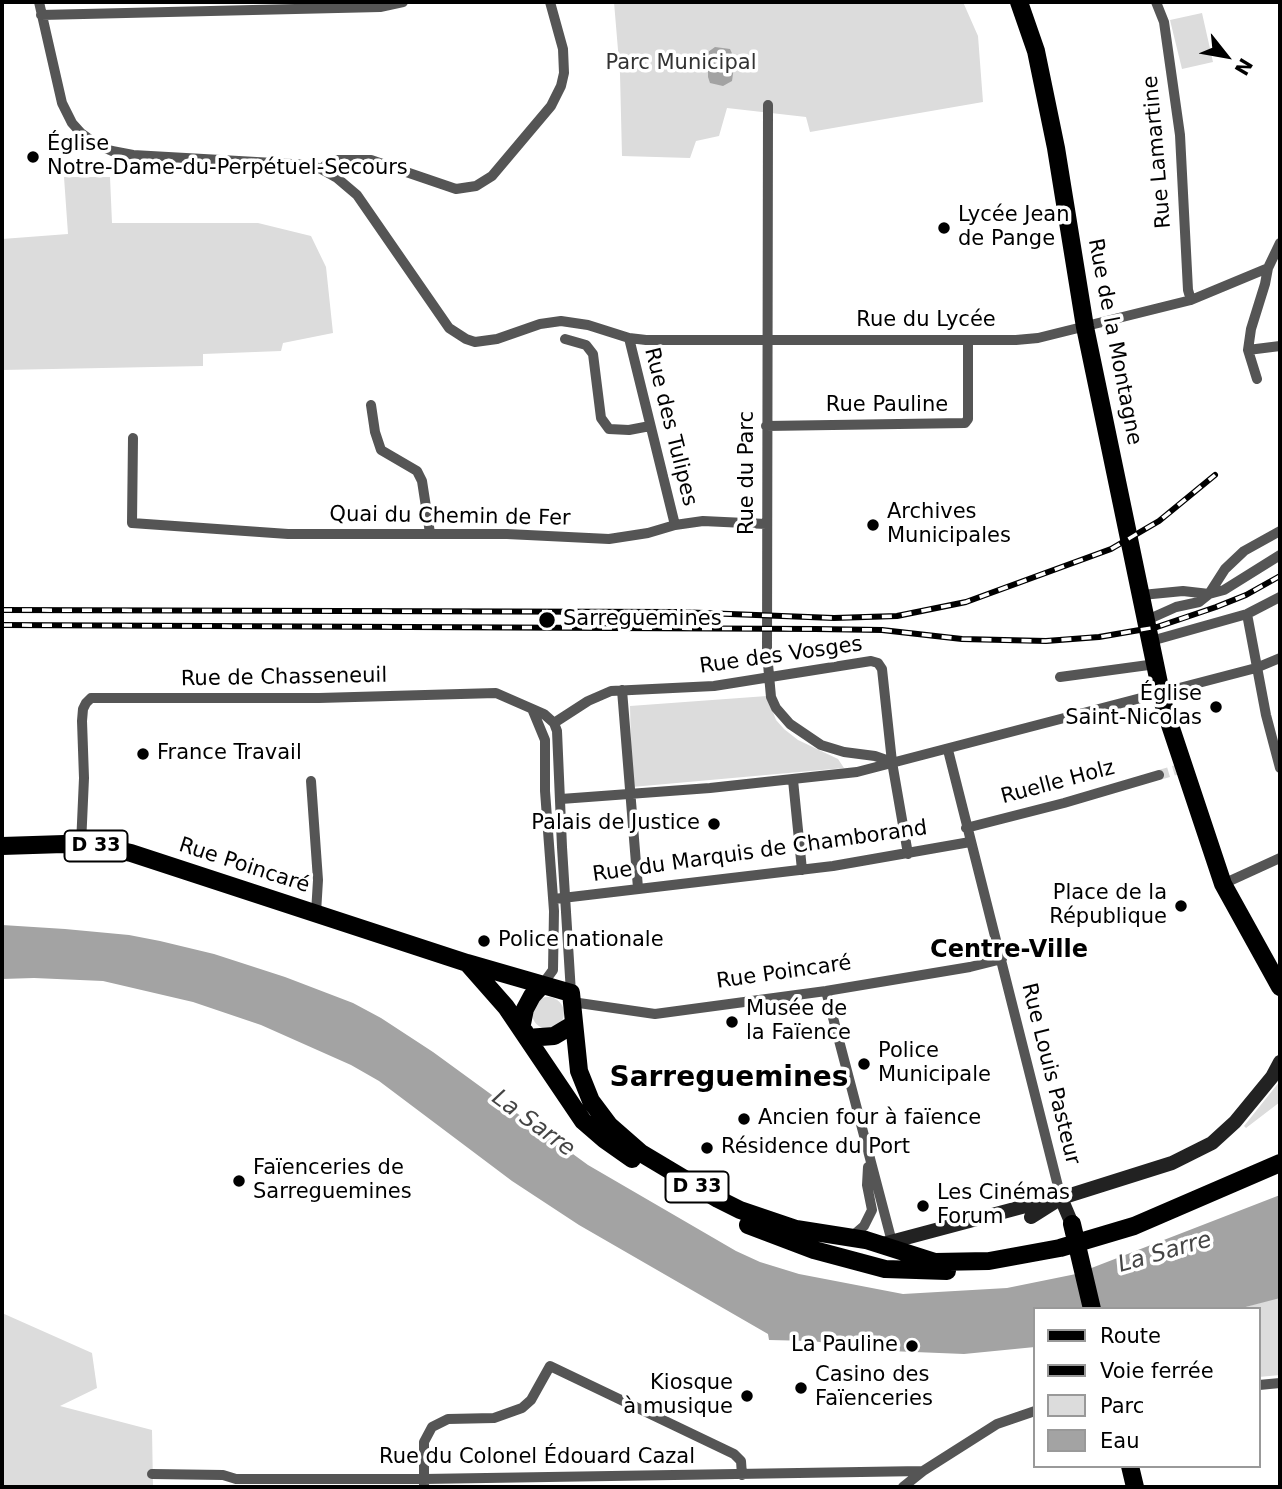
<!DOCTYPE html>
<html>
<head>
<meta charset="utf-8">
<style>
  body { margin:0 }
  #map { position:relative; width:1282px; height:1489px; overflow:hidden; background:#fff; font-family:"DejaVu Sans",sans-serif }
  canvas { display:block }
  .frame { position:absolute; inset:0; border:4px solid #000; pointer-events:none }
  .legend { position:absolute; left:1033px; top:1307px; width:228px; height:161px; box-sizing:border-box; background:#fff; border:2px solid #999; margin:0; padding:9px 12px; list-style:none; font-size:21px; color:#000 }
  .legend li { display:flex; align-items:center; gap:14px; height:35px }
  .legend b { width:35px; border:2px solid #999 }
  .north { position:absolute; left:1191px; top:21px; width:70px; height:70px; -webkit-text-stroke:5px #fff; paint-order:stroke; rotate:121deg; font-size:19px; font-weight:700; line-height:28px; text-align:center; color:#000 }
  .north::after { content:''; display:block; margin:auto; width:24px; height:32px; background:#000; clip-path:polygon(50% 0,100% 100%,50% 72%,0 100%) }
</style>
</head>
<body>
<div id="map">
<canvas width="1282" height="1489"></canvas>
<div class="frame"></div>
<ul class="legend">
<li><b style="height:9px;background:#000"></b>Route</li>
<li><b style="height:9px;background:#000"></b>Voie ferrée</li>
<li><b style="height:19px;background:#dcdcdc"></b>Parc</li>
<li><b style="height:19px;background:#a3a3a3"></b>Eau</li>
</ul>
<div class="north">N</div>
</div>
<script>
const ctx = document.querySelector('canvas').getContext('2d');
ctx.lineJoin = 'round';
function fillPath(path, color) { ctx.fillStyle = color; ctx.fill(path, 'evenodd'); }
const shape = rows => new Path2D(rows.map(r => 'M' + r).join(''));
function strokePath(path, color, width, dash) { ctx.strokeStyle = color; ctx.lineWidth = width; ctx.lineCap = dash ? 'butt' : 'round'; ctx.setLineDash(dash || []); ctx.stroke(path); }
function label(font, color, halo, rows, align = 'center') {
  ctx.font = font + ' "DejaVu Sans",sans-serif'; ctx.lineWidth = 7; ctx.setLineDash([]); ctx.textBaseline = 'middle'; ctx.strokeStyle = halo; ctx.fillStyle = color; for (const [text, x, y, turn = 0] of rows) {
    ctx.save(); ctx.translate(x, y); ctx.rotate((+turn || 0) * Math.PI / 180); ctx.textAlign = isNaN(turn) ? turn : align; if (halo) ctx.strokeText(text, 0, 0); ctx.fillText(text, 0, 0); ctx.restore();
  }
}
const green = shape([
  [614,2,963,2,978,36,983,102,810,132,806,117,727,108,719,136,696,141,690,158,622,156,620,74],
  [1202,13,1213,62,1182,69,1170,20],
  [64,177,110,177,112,223,258,223,311,236,326,267,333,333,283,343,281,351,203,354,203,366,2,370,2,239,68,234],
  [767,696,776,720,784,729,798,740,838,759,844,768,632,787,630,706],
  '532 1013a16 16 0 1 1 32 0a16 16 0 1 1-32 0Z',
  [1280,1081,1280,1102,1246,1128,1244,1126],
  [1280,1297,1280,1375,1259,1377,1259,1309,1238,1309],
  [2,1313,92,1353,97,1388,60,1406,152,1430,153,1487,2,1487]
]);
const water = shape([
  [715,47,730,49,735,60,732,81,723,86,710,83,708,77,708,52],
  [2,925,65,929,129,935,160,941,214,954,285,977,353,1003,381,1018,433,1052,588,1165,736,1251,760,1262,799,1274,903,1294,1007,1288,1076,1274,1280,1195,1280,1298,1238,1309,1035,1309,1035,1347,964,1354,890,1351,812,1341,769,1340,768,1334,579,1225,512,1181,379,1081,351,1065,261,1025,193,1002,103,981,34,978,2,979]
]);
const streetTunnel = shape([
  [1159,775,1176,770]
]);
const street = shape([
  [39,2,62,103,72,123,81,133,96,144,112,151,133,155,309,165,321,169,337,178,357,195,449,328,466,339,475,342,497,339,540,324,561,321,588,325,629,338,646,340,1016,340,1038,338,1191,300,1268,268,1280,243],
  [1156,2,1164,22,1180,135,1188,290,1191,300],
  [41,15,380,7,403,2],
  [768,105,767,653,771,697,776,708,790,724,821,745,844,752,875,756,892,762],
  [321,169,332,160,371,160,456,189,476,186,492,176,551,106,561,86,564,73,563,49,550,2],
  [629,338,675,525],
  [565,339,586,345,593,354,601,418,609,429,629,430,650,426],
  [1248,350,1280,346],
  [1257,379,1248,350,1251,329,1265,284,1268,268],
  [371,405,375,432,381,450,417,471,422,481,430,533],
  [766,426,965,423,968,419,968,340],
  [133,438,132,523,288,534,507,534,609,539,648,533,675,525,703,521,766,524],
  [1142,595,1183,591,1209,594,1224,590,1280,555],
  [1247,614,1266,715,1280,768],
  [1147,620,1176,607,1199,602,1209,594,1225,569,1244,551,1280,531],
  [1151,641,1247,614,1280,597],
  [1060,677,1156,664],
  [622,690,638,888],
  [533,711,545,740,545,791,554,911,553,970,542,985],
  [554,723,588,701,611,691,714,686,871,661,878,663,882,669,892,762,908,854],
  [948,750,1061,1198],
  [793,780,802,870],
  [311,781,318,880,316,913],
  [561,799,710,788,857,772,1256,668,1280,658],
  [966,828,1064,803,1159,775],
  [81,845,84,778,82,721,83,709,86,703,91,698,319,698,496,693,544,714,554,723,557,731,562,847,571,993],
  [1223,884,1280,858],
  [554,899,833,866,970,842],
  [826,991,892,1242],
  [572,1002,655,1014,826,991,970,967,1002,959],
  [850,1238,864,1226,872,1210,867,1185,868,1167],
  [1259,1385,1280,1383],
  [152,1474,223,1475,236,1479,424,1479,923,1471],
  [424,1487,424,1442,432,1427,448,1419,494,1418,522,1408,531,1400,550,1366,734,1454,741,1461,742,1475],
  [903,1487,923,1471,997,1424,1035,1411]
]);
const secondary = shape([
  [1061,1198,1072,1224],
  [1031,1217,1061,1198,1172,1163,1212,1143,1235,1122,1272,1077,1280,1062],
  [883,1244,1052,1199]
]);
const primary = shape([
  [1019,2,1036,51,1056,148,1085,327,1164,707,1223,884,1280,987],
  [2,846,64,844,99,846,131,853,467,963,571,993,579,1071,591,1101,609,1125,641,1153,718,1199,740,1210,796,1229,866,1240,935,1262,989,1261,1060,1248,1134,1226,1280,1163],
  [469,965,506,1007,583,1121,605,1140,632,1159],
  [525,1032,521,1029,525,1009,532,996,542,985],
  [527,1038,554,1036,574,1024],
  [1072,1224,1092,1309],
  [748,1225,814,1250,885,1269,947,1271],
  [1130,1466,1135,1487]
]);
const rail = shape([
  [2,610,678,612,834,618,897,616,966,602,1111,549,1159,521,1215,475],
  [2,625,815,629,882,630,962,639,1046,641,1099,637,1157,627,1216,607,1246,595,1280,576]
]);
const markers = [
  [33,157,7,"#000"],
  [944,228,7,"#000"],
  [873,525,7,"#000"],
  [547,620,9,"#000"],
  [1216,707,7,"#000"],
  [143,754,7,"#000"],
  [714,824,7,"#000"],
  [1181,906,7,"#000"],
  [484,941,7,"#000"],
  [732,1022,7,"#000"],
  [864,1064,7,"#000"],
  [744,1119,7,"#000"],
  [707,1148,7,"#000"],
  [239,1181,7,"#000"],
  [923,1206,7,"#000"],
  [912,1346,7,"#000"],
  [801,1388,7,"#000"],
  [747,1396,7,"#000"]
];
const shields = [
  [96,846,63],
  [697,1187,63]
];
const shieldNames = [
  ["D 33",96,846],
  ["D 33",697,1187]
];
const parkNames = [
  ["Parc Municipal",681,64]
];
const poiNames = [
  ["Église",47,145],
  ["Notre-Dame-du-Perpétuel-Secours",47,169],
  ["Lycée Jean",958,216],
  ["de Pange",958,240],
  ["Archives",887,513],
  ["Municipales",887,537],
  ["Sarreguemines",563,620],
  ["Église",1202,695,"right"],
  ["Saint-Nicolas",1202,719,"right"],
  ["France Travail",157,754],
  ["Palais de Justice",700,824,"right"],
  ["Place de la",1167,894,"right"],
  ["République",1167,918,"right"],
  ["Police nationale",498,941],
  ["Musée de",746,1010],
  ["la Faïence",746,1034],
  ["Police",878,1052],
  ["Municipale",878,1076],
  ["Ancien four à faïence",758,1119],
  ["Résidence du Port",721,1148],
  ["Faïenceries de",253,1169],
  ["Sarreguemines",253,1193],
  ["Les Cinémas",937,1194],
  ["Forum",937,1218],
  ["La Pauline",898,1346,"right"],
  ["Casino des",815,1376],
  ["Faïenceries",815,1400],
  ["Kiosque",733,1384,"right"],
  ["à musique",733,1408,"right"]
];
const streetNames = [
  ["Rue Lamartine",1158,152,-95],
  ["Rue du Lycée",926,321],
  ["Rue de la Montagne",1114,342,79],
  ["Rue Pauline",887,406],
  ["Rue des Tulipes",670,427,76],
  ["Rue du Parc",748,473,-90],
  ["Quai du Chemin de Fer",450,517,1],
  ["Rue des Vosges",781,656,-8],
  ["Rue de Chasseneuil",284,678,-1],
  ["Ruelle Holz",1058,783,-15],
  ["Rue du Marquis de Chamborand",760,852,-8],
  ["Rue Poincaré",244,866,18],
  ["Rue Poincaré",784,973,-8],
  ["Rue Louis Pasteur",1050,1074,76],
  ["Rue du Colonel Édouard Cazal",537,1458]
];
const waterNames = [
  ["La Sarre",533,1124,36],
  ["La Sarre",1165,1253,-16]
];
const quarterNames = [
  ["Centre-Ville",1009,951]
];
const districtNames = [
  ["Sarreguemines",729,1079]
];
fillPath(green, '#dcdcdc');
fillPath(water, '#a3a3a3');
strokePath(streetTunnel, '#d9d9d9', 10, [10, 5]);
strokePath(street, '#555', 10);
strokePath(secondary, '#222', 14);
strokePath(primary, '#000', 18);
strokePath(rail, '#000', 6);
strokePath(rail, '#fff', 3.5, [10]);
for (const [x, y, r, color] of markers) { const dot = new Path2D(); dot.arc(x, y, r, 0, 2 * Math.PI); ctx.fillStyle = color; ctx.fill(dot); strokePath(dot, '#fff', 2.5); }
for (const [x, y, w] of shields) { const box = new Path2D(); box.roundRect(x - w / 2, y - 15.5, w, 31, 5); ctx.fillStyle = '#fff'; ctx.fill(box); strokePath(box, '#000', 2); }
label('bold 19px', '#000', null, shieldNames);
label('21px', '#333', '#fff', parkNames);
label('21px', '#000', '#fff', poiNames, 'left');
label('21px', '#000', '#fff', streetNames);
label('italic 23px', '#444', '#fff', waterNames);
label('bold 24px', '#000', '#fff', quarterNames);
label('bold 28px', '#000', '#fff', districtNames);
</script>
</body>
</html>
